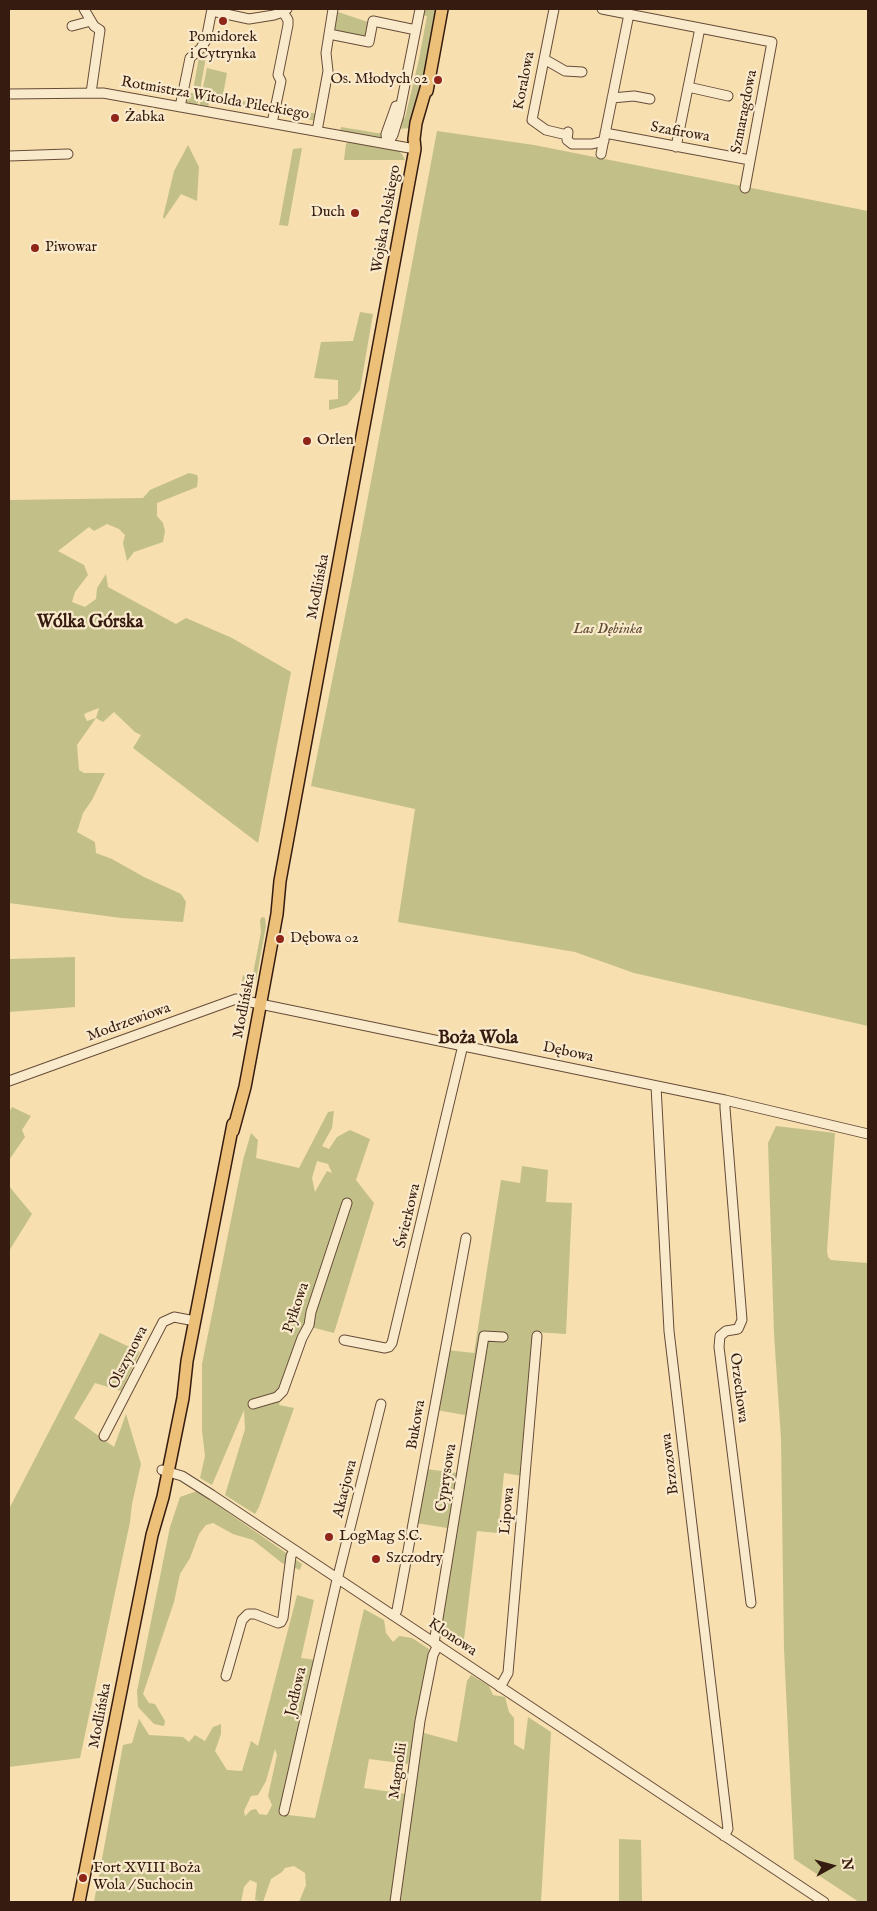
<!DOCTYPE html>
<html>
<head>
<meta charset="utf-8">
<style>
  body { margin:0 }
  #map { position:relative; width:877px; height:1911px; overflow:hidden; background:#f7dfb0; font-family:"IM FELL English",serif }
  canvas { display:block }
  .frame { position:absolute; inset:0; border:10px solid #361b10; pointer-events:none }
  .north { position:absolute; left:807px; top:1841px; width:50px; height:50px; -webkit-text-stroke:4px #faeacc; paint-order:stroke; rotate:83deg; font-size:14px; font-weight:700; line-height:20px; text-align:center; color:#361b10 }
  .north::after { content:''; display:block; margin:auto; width:18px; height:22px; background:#361b10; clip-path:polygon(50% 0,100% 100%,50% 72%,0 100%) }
</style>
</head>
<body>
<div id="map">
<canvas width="877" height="1911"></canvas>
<div class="frame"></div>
<div class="north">N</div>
</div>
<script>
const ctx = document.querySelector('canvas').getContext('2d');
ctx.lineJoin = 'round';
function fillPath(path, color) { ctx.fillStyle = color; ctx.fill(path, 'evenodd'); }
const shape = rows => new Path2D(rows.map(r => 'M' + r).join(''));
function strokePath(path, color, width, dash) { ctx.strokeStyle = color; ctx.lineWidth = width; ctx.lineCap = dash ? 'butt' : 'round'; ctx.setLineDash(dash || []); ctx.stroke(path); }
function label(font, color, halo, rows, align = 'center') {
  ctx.font = font + ' "IM FELL English",serif'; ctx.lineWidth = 4.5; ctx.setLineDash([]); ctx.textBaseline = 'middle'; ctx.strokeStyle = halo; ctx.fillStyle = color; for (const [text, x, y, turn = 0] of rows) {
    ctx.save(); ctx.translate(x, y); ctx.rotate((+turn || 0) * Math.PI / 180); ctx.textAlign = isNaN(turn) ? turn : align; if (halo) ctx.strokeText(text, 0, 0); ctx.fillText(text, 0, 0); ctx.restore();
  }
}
const green = shape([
  [423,9,436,9,415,123,411,128,397,129,401,117,405,118,419,59,427,16,422,15],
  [335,11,371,23,366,39,334,33,334,30,332,29],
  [207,51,200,91,193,90,199,57],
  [207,68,227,73,223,95,202,92],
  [186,92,199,94,197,107,187,103,186,99],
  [202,94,241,100,239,108,209,102,208,109,199,108],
  [243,101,269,106,267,113,242,108],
  [278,107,318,114,317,121,276,114],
  [341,127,377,133,381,133,385,129,382,136,378,139,340,132],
  [437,131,534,145,868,211,868,1026,634,973,575,952,398,922,415,809,311,786,354,571],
  [349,141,396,149,402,154,405,160,344,160,346,144],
  [188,145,199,167,197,201,181,194,164,219,163,217,174,171],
  [302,148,288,226,279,225,293,149],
  [360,312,373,314,360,390,347,405,329,410,329,400,338,399,338,380,314,378,321,342,353,341],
  [189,473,197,475,198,478,197,487,157,503,157,516,163,523,165,531,163,542,134,552,127,561,123,543,125,535,119,529,107,524,94,531,89,527,58,551,84,565,88,575,75,592,72,602,85,607,96,599,97,588,106,574,108,587,176,624,186,618,232,638,291,672,258,843,133,748,141,735,135,732,114,712,103,722,96,718,77,745,79,770,84,773,105,773,92,800,83,813,77,832,95,842,96,853,112,859,144,877,181,894,186,902,183,922,121,918,9,903,9,500,143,498,150,490],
  [99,708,96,718,87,721,84,715,86,713],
  [262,917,265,918,266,926,256,980,252,979,261,932,260,920],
  [75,957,75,1007,9,1012,9,959],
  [243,975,247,978,246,984,251,985,253,983,249,992,243,994,241,985],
  [12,1107,31,1116,22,1130,25,1137,9,1160,9,1112],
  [334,1111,332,1128,322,1146,329,1149,337,1137,350,1130,370,1139,356,1180,374,1203,334,1333,303,1325,279,1405,294,1408,259,1507,255,1514,225,1495,245,1429,244,1410,212,1485,200,1478,205,1456,202,1431,202,1364,243,1160,251,1133,258,1140,256,1158,299,1168,328,1112],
  [317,1161,328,1164,332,1173,327,1171,315,1192,312,1178],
  [776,1126,835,1133,827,1251,828,1257,831,1260,868,1263,868,1902,859,1902,794,1859,784,1649,781,1439,774,1334,768,1143],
  [522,1166,548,1170,546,1202,572,1203,566,1334,534,1332,522,1476,504,1473,498,1533,477,1531,463,1648,432,1629,447,1528,416,1523,426,1469,457,1473,465,1415,436,1410,447,1350,474,1353,501,1180,520,1183],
  [9,1186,32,1214,9,1251],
  [100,1333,140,1352,121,1391,95,1383,74,1418,114,1447,126,1414,141,1464,132,1504,130,1522,80,1758,9,1767,9,1509],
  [197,1491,302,1564,300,1570,282,1563,253,1540,233,1534,213,1523,206,1525,199,1534,190,1558,180,1574,174,1602,143,1694,149,1703,155,1704,165,1721,164,1726,154,1724,138,1707,137,1691,170,1527,180,1497],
  [297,1595,314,1600,301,1658,316,1660,279,1814,315,1818,364,1609,384,1620,386,1633,393,1642,399,1636,412,1638,429,1649,408,1764,369,1759,364,1788,413,1795,424,1733,457,1742,467,1681,471,1675,489,1686,493,1695,505,1697,509,1712,514,1718,514,1744,524,1750,528,1717,551,1732,541,1902,299,1902,306,1885,305,1873,294,1866,285,1868,282,1872,271,1879,263,1902,255,1900,257,1883,250,1880,244,1887,241,1902,94,1902,123,1745,132,1743,139,1719,149,1735,183,1737,189,1742,195,1735,205,1741,213,1727,221,1724,221,1734,215,1751,227,1770,242,1771,251,1741,258,1746],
  [275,1749,277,1755,268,1796,272,1805,267,1815,259,1814,256,1809,251,1810,245,1816,244,1811,251,1796,258,1795,266,1781],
  [619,1839,641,1840,642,1902,619,1902]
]);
const minor = shape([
  [84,9,94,26,100,30,91,93],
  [554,9,532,120,546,130,567,135],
  [602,9,772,42,745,188],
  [212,11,249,19,274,15,283,12,280,9],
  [72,26,91,21],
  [329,34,369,42,373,21,416,30],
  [544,59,565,71,582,72],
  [688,87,728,96],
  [9,94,103,93,415,149],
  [612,98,634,96,650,99],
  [180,107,190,58,201,48,206,40,212,9],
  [272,123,281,81,278,75,288,25,288,20,283,12,287,9],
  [317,131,328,71,326,53,333,9],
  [568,132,567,140,572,144,592,144,604,141],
  [605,133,750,160],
  [387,144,393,135,399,115,420,9],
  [387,144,386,134,396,106],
  [676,147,700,28],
  [601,154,629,14],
  [9,156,68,154],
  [9,1081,236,999,725,1100,868,1134],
  [656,1086,669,1331,728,1829,724,1836],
  [725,1100,725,1108,742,1320,738,1329,726,1331,720,1336,719,1347,751,1603],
  [344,1340,385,1348,389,1347,392,1343,463,1045],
  [253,1404,277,1397,283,1391,302,1338,309,1325,311,1312,347,1203],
  [104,1436,163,1322,174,1317,195,1321],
  [162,1470,182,1476,212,1495,824,1902],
  [394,1616,397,1610,466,1238],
  [434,1643,484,1336,503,1337],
  [226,1676,242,1620,248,1614,255,1614,278,1623,281,1622,283,1618,291,1556,294,1550],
  [500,1687,508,1673,537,1336],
  [284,1811,336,1584,381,1404],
  [395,1902,420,1721,433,1655,438,1645]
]);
const major = shape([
  [427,91,442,9],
  [233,1131,245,1087,264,985,277,914,280,881,415,149,414,139,416,123,427,85],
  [79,1902,152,1535,163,1497,183,1398,187,1361,233,1124]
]);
const markers = [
  [223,21,5,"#8f2418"],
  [438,80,5,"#8f2418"],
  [115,118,5,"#8f2418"],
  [355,213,5,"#8f2418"],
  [35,248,5,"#8f2418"],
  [307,441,5,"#8f2418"],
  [280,939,5,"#8f2418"],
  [329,1537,5,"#8f2418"],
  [376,1559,5,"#8f2418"],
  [83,1878,5,"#8f2418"]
];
const poiNames = [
  ["Pomidorek",223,38,"center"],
  ["i Cytrynka",223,55,"center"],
  ["Os. Młodych 02",428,80,"right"],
  ["Żabka",125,118],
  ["Duch",345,213,"right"],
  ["Piwowar",45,248],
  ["Orlen",317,441],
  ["Dębowa 02",290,939],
  ["LogMag S.C.",339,1537],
  ["Szczodry",386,1559],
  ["Fort XVIII Boża",93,1869],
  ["Wola / Suchocin",93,1886]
];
const streetNames = [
  ["Koralowa",525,81,-79],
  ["Rotmistrza Witolda Pileckiego",215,99,10],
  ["Szmaragdowa",745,112,-79],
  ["Szafirowa",680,133,10],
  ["Wojska Polskiego",387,219,-80],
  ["Modlińska",319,587,-79],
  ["Modlińska",245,1006,-79],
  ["Modrzewiowa",129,1023,-20],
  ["Dębowa",568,1053,12],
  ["Świerkowa",409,1216,-77],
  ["Pyłkowa",297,1308,-71],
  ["Olszynowa",129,1358,-63],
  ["Orzechowa",738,1388,83],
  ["Bukowa",417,1425,-80],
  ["Brzozowa",671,1464,-97],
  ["Cyprysowa",447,1478,-81],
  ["Akacjowa",346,1489,-76],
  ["Lipowa",508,1511,-85],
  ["Klonowa",452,1638,34],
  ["Jodłowa",297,1692,-77],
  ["Modlińska",101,1716,-79],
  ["Magnolii",399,1771,-82]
];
const parkNames = [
  ["Las Dębinka",608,630]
];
const quarterNames = [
  ["Wólka Górska",90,623],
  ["Boża Wola",478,1039]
];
fillPath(green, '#c2c088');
strokePath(minor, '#664c38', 11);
strokePath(major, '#361b10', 14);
strokePath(minor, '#faeacc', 9);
strokePath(major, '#ecc078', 11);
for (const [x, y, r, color] of markers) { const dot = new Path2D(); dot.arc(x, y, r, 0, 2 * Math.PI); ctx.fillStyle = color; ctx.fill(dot); strokePath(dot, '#faeacc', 2); }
label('15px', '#361b10', '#faeacc', poiNames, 'left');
label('15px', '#361b10', '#faeacc', streetNames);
label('italic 15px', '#604d34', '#faeacc', parkNames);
label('bold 18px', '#361b10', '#faeacc', quarterNames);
</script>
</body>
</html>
